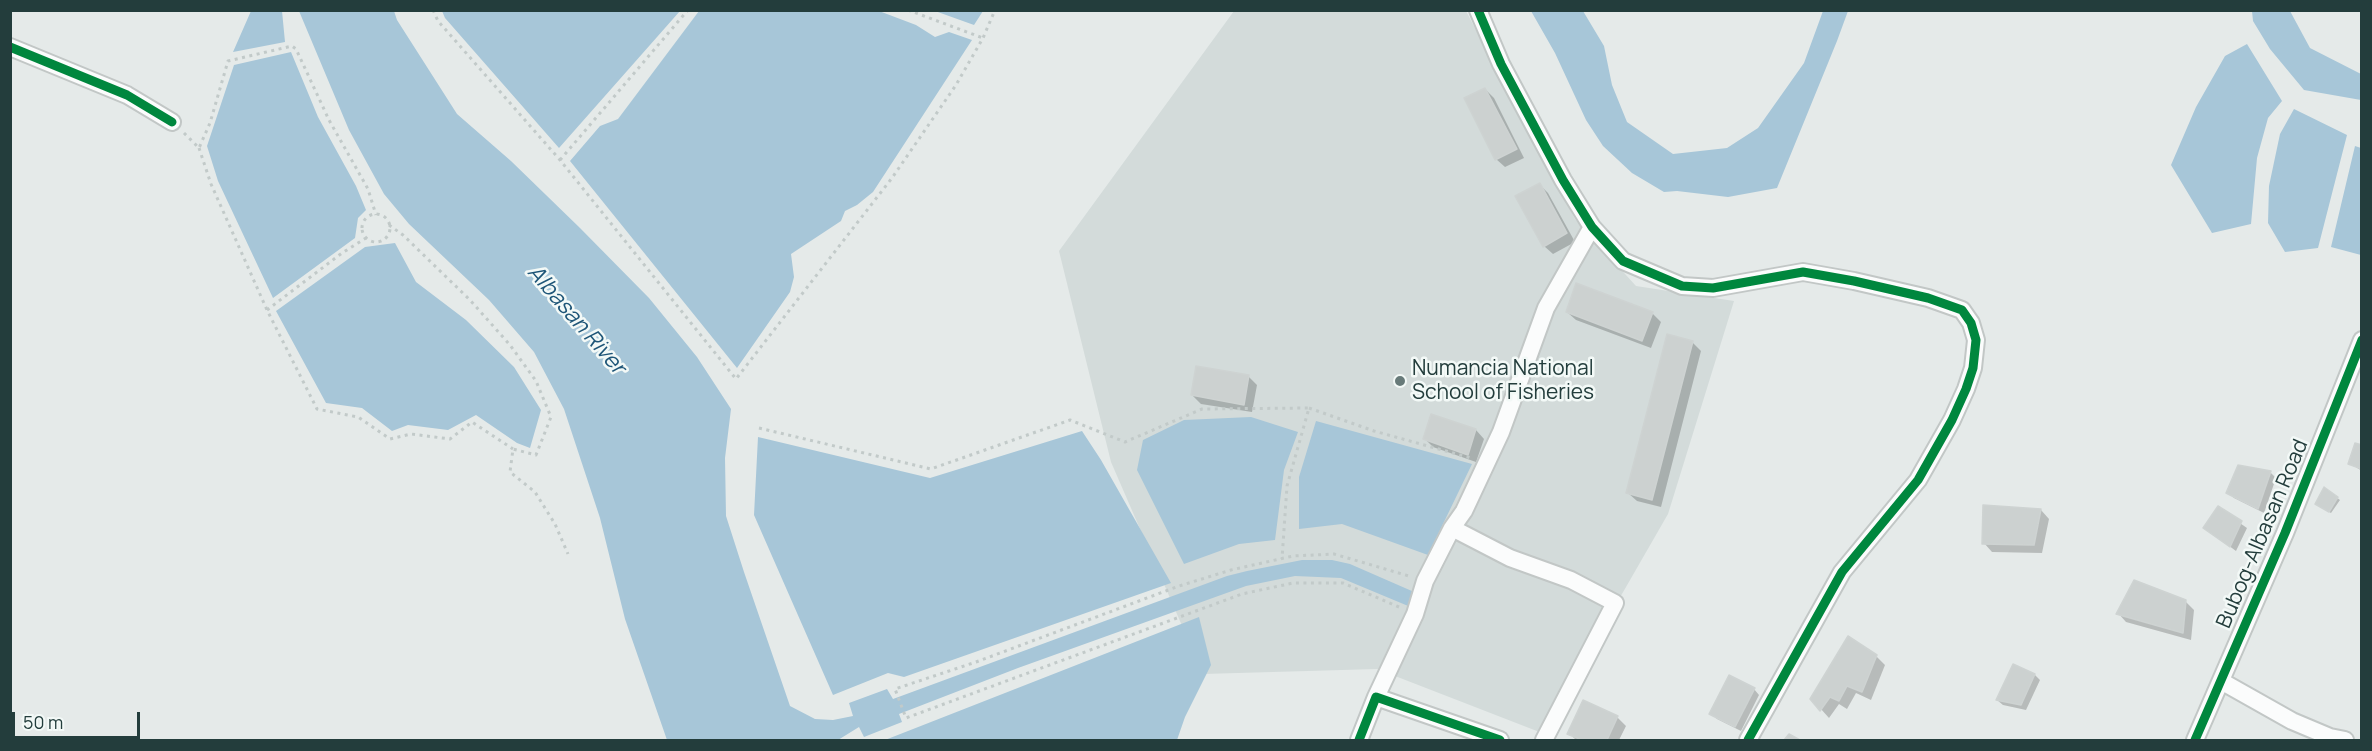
<!DOCTYPE html>
<html>
<head>
<meta charset="utf-8">
<style>
  body { margin:0 }
  #map { position:relative; width:2372px; height:751px; overflow:hidden; background:#e5eae9; font-family:Manrope,sans-serif }
  canvas { display:block }
  .frame { position:absolute; inset:0; border:12px solid #233d3c; pointer-events:none }
  .scale { position:absolute; left:12px; top:712px; width:128px; height:27px; box-sizing:border-box; border:3px solid #233d3c; border-top:0; padding-left:8px; font-size:18px; line-height:21px; white-space:nowrap; color:#233d3c; -webkit-text-stroke:4px #f3f9f7; paint-order:stroke }
</style>
</head>
<body>
<div id="map">
<canvas width="2372" height="751"></canvas>
<div class="frame"></div>
<div class="scale">50 m</div>
</div>
<script>
const ctx = document.querySelector('canvas').getContext('2d');
ctx.lineJoin = 'round';
function fillPath(path, color) { ctx.fillStyle = color; ctx.fill(path, 'evenodd'); }
const shape = rows => new Path2D(rows.map(r => 'M' + r).join(''));
function strokePath(path, color, width, dash) { ctx.strokeStyle = color; ctx.lineWidth = width; ctx.lineCap = dash ? 'butt' : 'round'; ctx.setLineDash(dash || []); ctx.stroke(path); }
function label(font, color, halo, rows, align = 'center') {
  ctx.font = font + ' Manrope,sans-serif'; ctx.lineWidth = 5; ctx.setLineDash([]); ctx.textBaseline = 'middle'; ctx.strokeStyle = halo; ctx.fillStyle = color; for (const [text, x, y, turn = 0] of rows) {
    ctx.save(); ctx.translate(x, y); ctx.rotate((+turn || 0) * Math.PI / 180); ctx.textAlign = isNaN(turn) ? turn : align; if (halo) ctx.strokeText(text, 0, 0); ctx.fillText(text, 0, 0); ctx.restore();
  }
}
const built = shape([
  [1234,11,1466,11,1575,219,1636,286,1734,301,1668,514,1542,733,1377,669,1203,674,1111,462,1059,251]
]);
const water = shape([
  [251,11,282,11,285,42,233,52],
  [299,11,394,11,397,20,457,114,511,161,580,228,649,298,697,357,731,409,725,458,726,516,744,572,790,706,815,719,833,720,853,716,849,703,887,689,893,699,1227,576,1247,571,1302,560,1332,560,1350,564,1421,595,1413,608,1341,578,1295,576,1246,586,1018,668,899,714,902,722,864,737,859,727,838,740,667,740,625,619,600,518,564,409,534,352,489,300,409,224,384,194,349,130],
  [442,11,680,11,559,148,445,18],
  [699,11,879,11,916,25,935,37,949,32,972,40,873,192,857,205,845,211,841,221,791,254,794,277,790,292,737,368,570,161,600,126,618,119],
  [935,11,983,11,974,25],
  [1531,11,1583,11,1604,46,1612,85,1627,122,1673,154,1727,148,1758,128,1804,63,1823,11,1848,11,1837,41,1777,188,1728,197,1677,191,1664,192,1632,173,1603,146,1586,120,1555,53],
  [2252,11,2290,11,2310,48,2361,74,2361,100,2304,90,2270,49,2253,21],
  [2247,44,2282,101,2268,118,2257,158,2251,224,2212,233,2171,165,2196,107,2225,56],
  [291,52,318,117,356,186,366,210,358,218,355,238,273,298,218,181,207,146,234,65],
  [2294,109,2347,135,2318,248,2285,252,2268,223,2269,186,2280,134],
  [2355,146,2361,148,2361,255,2331,247],
  [395,243,416,282,466,320,514,367,541,410,530,448,517,443,476,415,448,430,408,425,392,431,362,408,326,403,276,311,365,247],
  [1251,417,1298,432,1284,470,1275,540,1239,544,1184,564,1137,470,1143,440,1184,420],
  [1316,421,1472,464,1428,555,1342,524,1299,529,1299,477],
  [1082,431,1101,460,1171,583,904,677,888,673,833,695,754,515,758,437,930,478],
  [1199,617,1211,665,1185,717,1177,740,885,740]
]);
const shadow = shape([
  [1485,89,1494,98,1524,158,1505,167,1496,159],
  [1540,185,1548,193,1575,242,1553,254,1544,246],
  [1567,312,1652,313,1661,322,1651,348,1576,320],
  [1668,336,1693,343,1701,351,1661,507,1637,501,1628,493],
  [1248,376,1257,385,1252,412,1201,404,1192,395],
  [1476,430,1484,439,1476,462,1433,447,1425,439],
  [2362,447,2362,471,2349,463],
  [2270,472,2276,478,2264,513,2234,498,2228,492],
  [2325,489,2340,500,2331,513,2319,506],
  [2218,508,2247,528,2236,551,2205,528],
  [2041,510,2049,519,2042,553,1992,552,1984,543],
  [2185,601,2194,610,2191,640,2126,622,2118,613],
  [1876,656,1885,665,1871,700,1856,693,1847,709,1839,704,1829,718,1812,699],
  [2035,675,2040,680,2026,710,2003,705,1997,700],
  [1754,689,1759,695,1741,731,1717,719,1711,713],
  [1617,717,1626,726,1619,740,1576,740,1569,733]
]);
const building = shape([
  [1485,88,1517,149,1495,160,1464,98,1485,88],
  [1540,183,1567,233,1543,247,1515,196,1540,183],
  [1576,283,1653,312,1642,341,1566,312,1576,283],
  [1667,334,1693,341,1652,500,1626,493,1667,334],
  [1196,366,1249,375,1244,405,1191,395,1196,366],
  [1431,414,1476,429,1468,455,1423,439,1431,414],
  [2355,443,2362,445,2362,469,2348,464,2355,443],
  [2238,465,2271,471,2258,509,2226,493,2238,465],
  [2324,487,2338,497,2329,512,2315,504,2324,487],
  [1983,505,2041,509,2034,545,1982,544,1983,505],
  [2218,506,2242,521,2230,547,2203,528,2218,506],
  [2134,580,2186,600,2183,633,2116,614,2134,580],
  [1848,636,1877,655,1862,692,1847,686,1839,701,1830,697,1820,711,1810,699,1848,636],
  [2013,664,2035,674,2021,705,1996,700,2013,664],
  [1729,675,1755,688,1735,727,1709,714,1729,675],
  [1583,700,1618,716,1607,740,1582,740,1567,734,1583,700],
  [1789,734,1800,740,1784,740,1789,734]
]);
const path = shape([
  [433,10,438,21,560,160,736,379,892,178,956,85,983,38,995,10],
  [908,10,983,38],
  [184,133,199,148,210,123,228,61,292,46,296,49,329,120,368,189,376,215],
  [199,148,211,184,267,310,317,409,358,417,390,439,411,434,450,439,472,422,513,449],
  [560,160,688,10],
  '362 228a14 14 0 1 1 28 0a14 14 0 1 1-28 0Z',
  [389,225,403,235,470,300,510,345,536,381,551,417,536,455,513,449,510,472,535,492,555,524,568,554],
  [267,310,342,253,366,238],
  [1309,408,1374,431,1471,458],
  [759,428,931,469,1070,420,1125,442,1202,409,1309,408,1287,486,1282,559],
  [1399,607,1343,583,1293,583,1242,594,906,718,895,689,976,662,1179,586,1231,570,1293,556,1334,554,1409,576]
]);
const minor = shape([
  [1478,10,1501,64,1563,180,1592,227,1623,261,1682,286,1713,288,1803,272,1854,281,1928,298,1962,310,1971,323,1976,340,1973,368,1966,389,1952,420,1918,480,1842,572,1748,740],
  [10,47,127,95,172,122],
  [1452,528,1510,558,1571,580,1615,603,1544,740],
  [2221,681,2292,721,2330,737,2345,740],
  [1376,697,1500,740],
  [1359,740,1376,697,1415,614,1425,581,1452,528,1464,511,1501,432,1546,308,1592,227],
  [2195,740,2285,533,2362,340]
]);
const cycleway = shape([
  [1478,10,1501,64,1563,180,1592,227,1623,261,1682,286,1713,288,1803,272,1854,281,1928,298,1962,310,1971,323,1976,340,1973,368,1966,389,1952,420,1918,480,1842,572,1748,740],
  [10,47,127,95,172,122],
  [1359,740,1376,697,1500,740],
  [2195,740,2285,533,2362,340]
]);
const markers = [
  [1400,381,6,"#677a79"]
];
const poiNames = [
  ["Numancia National",1412,369],
  ["School of Fisheries",1412,393]
];
const streetNames = [
  ["Bubog-Albasan Road",2263,534,-67]
];
const waterNames = [
  ["Albasan River",576,320,49]
];
fillPath(built, '#d3dbda');
fillPath(water, '#a7c6d8');
fillPath(shadow, '#0003');
fillPath(building, '#ccd1d0');
strokePath(building, '#ced3d2', 1.5);
strokePath(minor, '#c2c7c6', 20);
strokePath(path, '#c2cac9', 3, [3, 4.5]);
strokePath(minor, '#fbfcfc', 16);
strokePath(cycleway, '#00873e', 9);
for (const [x, y, r, color] of markers) { const dot = new Path2D(); dot.arc(x, y, r, 0, 2 * Math.PI); ctx.fillStyle = color; ctx.fill(dot); strokePath(dot, '#f3f9f7', 2); }
label('21px', '#233d3c', '#f3f9f7', poiNames, 'left');
label('21px', '#233d3c', '#f3f9f7', streetNames);
label('italic 22px', '#1f5678', '#f3f9f7', waterNames);
</script>
</body>
</html>
